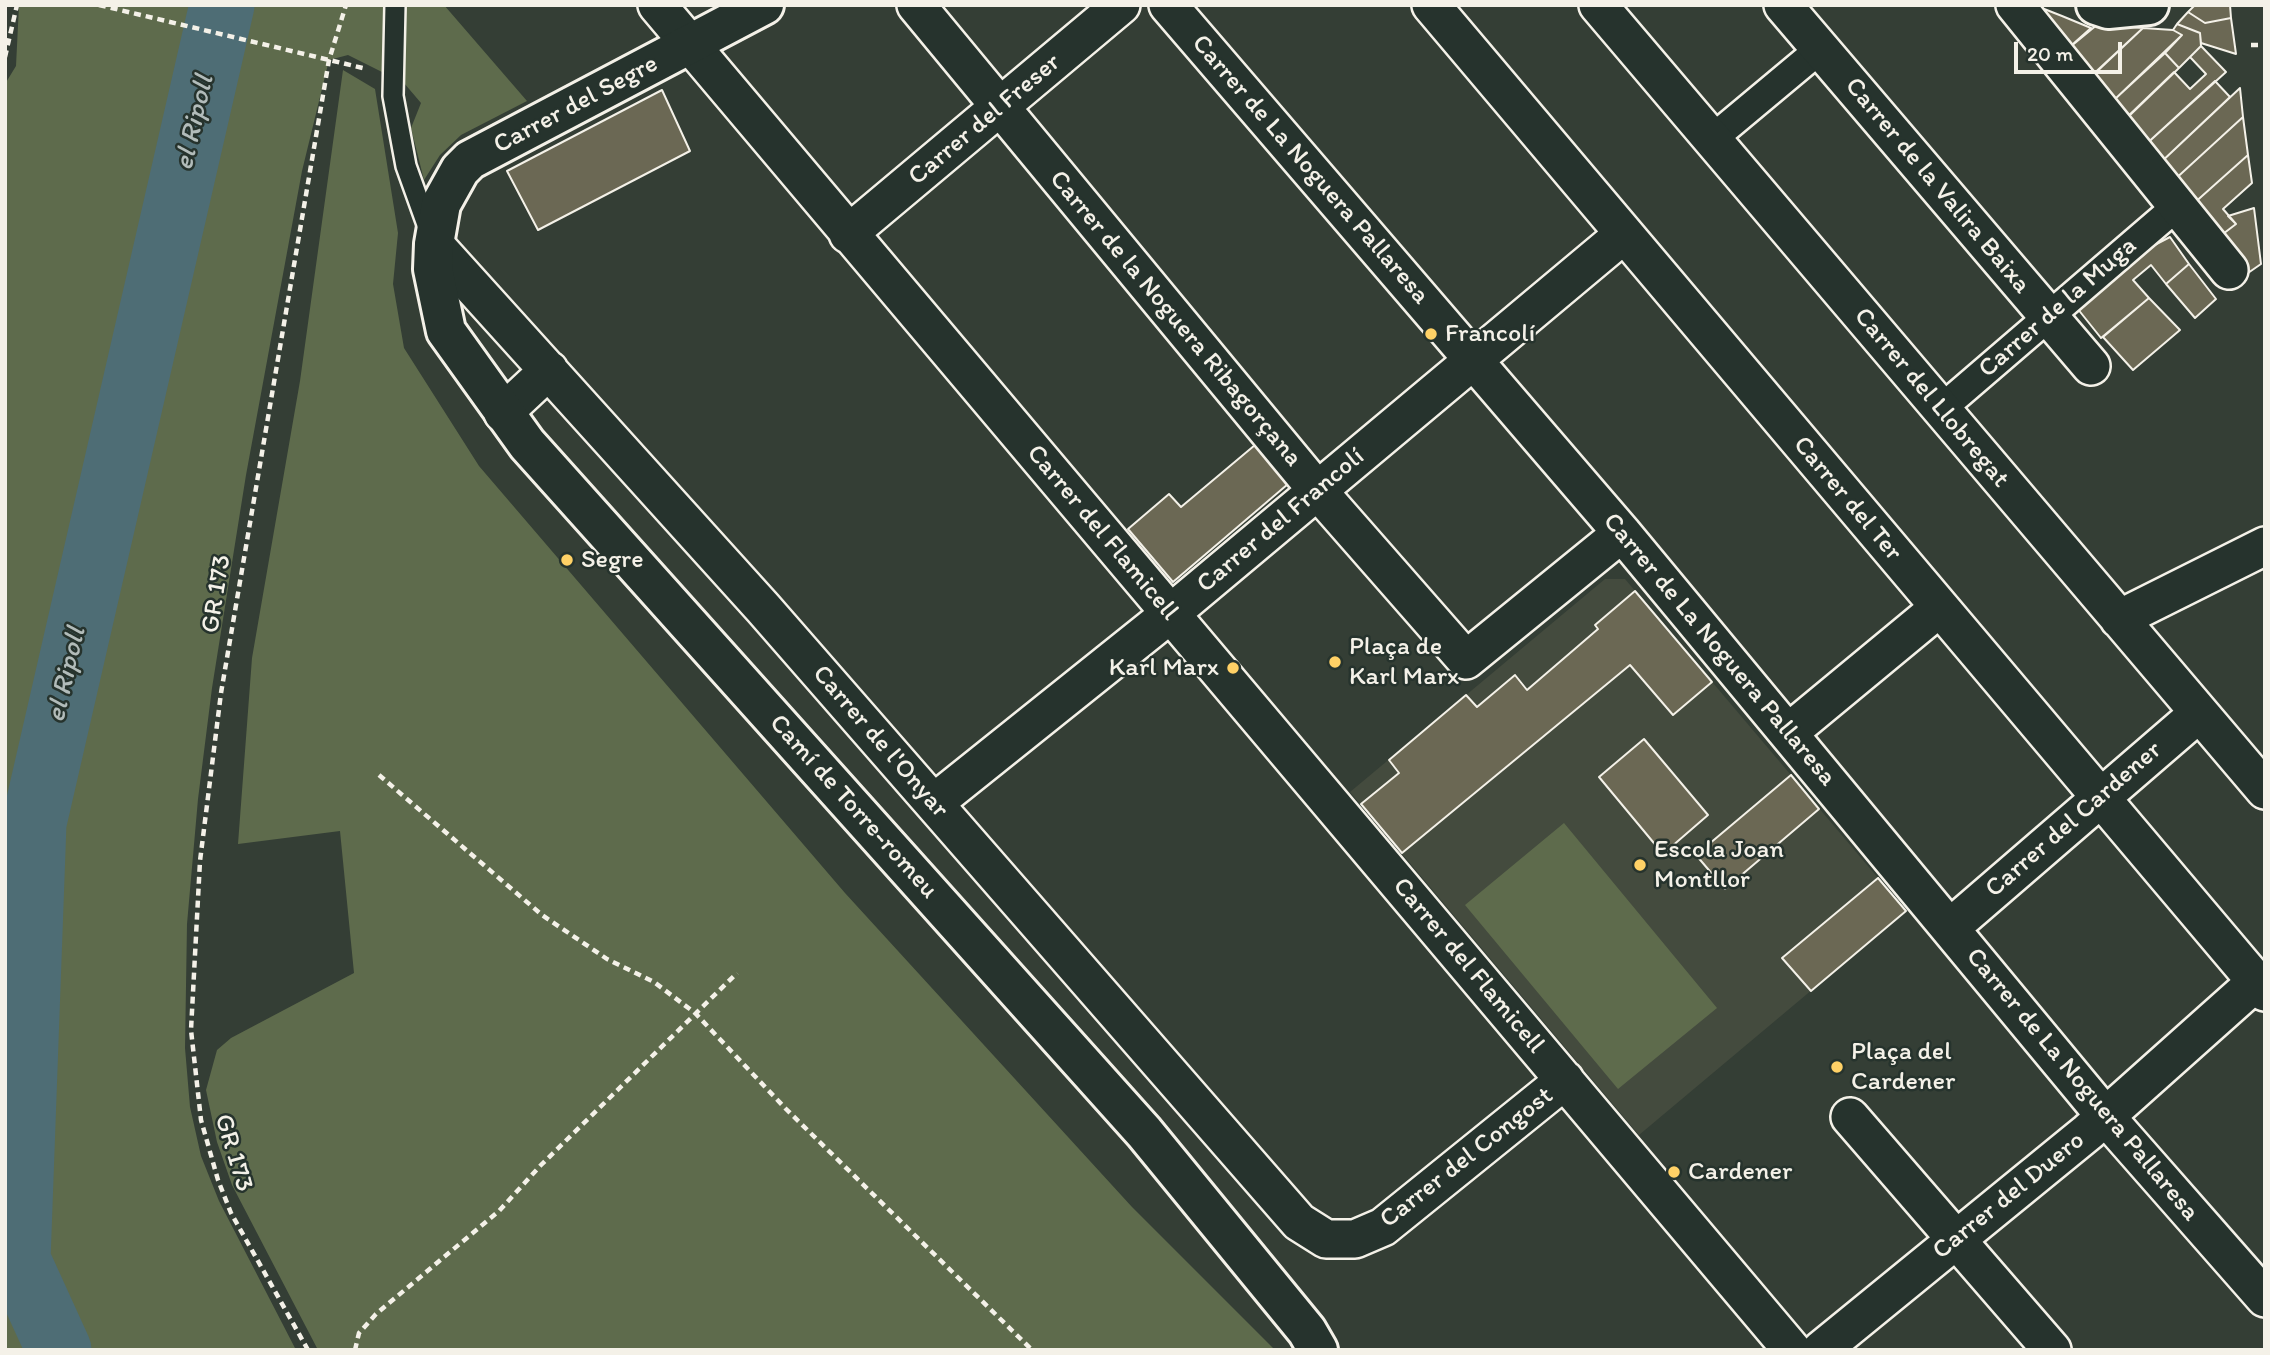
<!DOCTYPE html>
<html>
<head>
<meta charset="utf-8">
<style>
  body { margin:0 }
  #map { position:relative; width:2270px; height:1355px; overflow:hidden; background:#343e35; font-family:Itim,sans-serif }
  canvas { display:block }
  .frame { position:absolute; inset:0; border:7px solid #f4f1e8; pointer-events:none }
  .scale { position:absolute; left:2014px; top:42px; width:108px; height:32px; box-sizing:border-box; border:4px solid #f4f1e8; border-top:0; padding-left:9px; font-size:21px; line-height:24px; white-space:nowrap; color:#f4f1e8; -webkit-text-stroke:5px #26332d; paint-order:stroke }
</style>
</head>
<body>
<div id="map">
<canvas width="2270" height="1355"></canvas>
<div class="frame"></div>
<div class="scale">20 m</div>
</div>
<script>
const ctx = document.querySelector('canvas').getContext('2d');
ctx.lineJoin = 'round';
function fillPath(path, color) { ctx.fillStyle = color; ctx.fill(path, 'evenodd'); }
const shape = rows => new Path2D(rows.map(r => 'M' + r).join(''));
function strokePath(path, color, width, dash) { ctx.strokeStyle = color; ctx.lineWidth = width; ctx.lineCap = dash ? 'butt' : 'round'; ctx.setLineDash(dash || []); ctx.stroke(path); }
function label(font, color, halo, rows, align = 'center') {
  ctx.font = font + ' Itim,sans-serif'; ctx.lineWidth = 5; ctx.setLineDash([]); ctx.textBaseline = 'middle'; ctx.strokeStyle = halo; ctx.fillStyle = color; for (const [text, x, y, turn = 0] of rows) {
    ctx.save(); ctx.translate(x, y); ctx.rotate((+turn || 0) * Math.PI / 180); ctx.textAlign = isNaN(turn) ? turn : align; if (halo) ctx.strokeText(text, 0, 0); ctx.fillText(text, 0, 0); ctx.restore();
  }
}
const built = shape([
  [1605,579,1625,579,1906,911,1639,1135,1350,792]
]);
const green = shape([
  [19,5,444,5,527,101,461,135,440,155,424,180,411,128,421,103,404,83,348,55,329,60,302,171,246,475,212,688,198,799,187,924,185,1048,190,1107,201,1156,219,1201,296,1350,5,1350,5,84,16,66],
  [343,70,375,89,398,233,393,284,404,348,479,466,845,893,1132,1207,1275,1350,318,1350,232,1185,217,1142,206,1090,217,1050,231,1038,354,973,340,831,238,844,252,658,300,381],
  [1564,823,1717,1008,1618,1089,1465,905]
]);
const river = shape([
  [59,1350,18,1260,34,823,222,5]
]);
const building = shape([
  [2034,5,2062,16,2091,28,2064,52,2034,5],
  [2195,5,2230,5,2231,18,2205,23,2188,12,2195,5],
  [2188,12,2205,23,2231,18,2236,54,2201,43,2200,33,2177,24,2188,12],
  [2098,24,2143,28,2087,80,2064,52,2098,24],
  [2177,24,2200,33,2201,46,2179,68,2165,53,2182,35,2173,30,2177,24],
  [2143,28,2173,30,2182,35,2112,102,2090,78,2143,28],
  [2201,46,2226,72,2143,147,2122,122,2174,72,2190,89,2206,74,2190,57,2201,46],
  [2165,53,2179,68,2129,116,2115,99,2165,53],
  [2215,81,2230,97,2158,165,2143,147,2215,81],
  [2240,88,2243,117,2172,182,2158,165,2240,88],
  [662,90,690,151,538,230,507,171,662,90],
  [2243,117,2248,155,2192,205,2172,182,2243,117],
  [2248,155,2252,183,2223,209,2236,224,2219,237,2192,205,2248,155],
  [2254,208,2261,264,2248,273,2219,237,2236,224,2228,216,2254,208],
  [2170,237,2189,264,2166,284,2151,265,2133,280,2149,298,2101,338,2077,308,2144,254,2143,251,2170,237],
  [2189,264,2216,299,2195,318,2166,284,2189,264],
  [2149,298,2180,330,2133,370,2103,337,2149,298],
  [1255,445,1288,484,1173,582,1128,529,1169,494,1181,507,1255,445],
  [1635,591,1712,682,1673,715,1630,665,1402,853,1361,804,1399,773,1389,760,1466,695,1477,707,1515,675,1527,690,1598,629,1595,625,1635,591],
  [1644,739,1708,815,1663,854,1599,777,1644,739],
  [1791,775,1819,809,1725,889,1696,855,1791,775],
  [1878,878,1906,911,1811,991,1782,958,1878,878]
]);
const path = shape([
  [99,5,367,69],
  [2251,45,2265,45],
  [5,57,17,5],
  [379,775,542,915,607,959,654,982,695,1013,786,1109,1032,1350],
  [308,1350,231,1213,218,1180,201,1120,191,1030,200,861,221,693,329,60,346,5],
  [355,1350,359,1333,376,1314,499,1211,541,1165,737,973]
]);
const service = shape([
  [395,5,393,96,406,166,429,230]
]);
const pedestrian = shape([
  [1711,140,1820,49],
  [1940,410,2176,207]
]);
const minor = shape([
  [657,5,1792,1350],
  [916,5,1317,490,1466,660,1622,533],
  [1168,5,1622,533,2106,1117,2265,1298],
  [1431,5,2265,992],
  [1598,5,2265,790],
  [1783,5,2091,366],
  [2015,5,2229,270],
  [848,234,1121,5],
  [434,244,763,608,1299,1222,1326,1239,1355,1239,1383,1227,1565,1080],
  [503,413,549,370],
  [2119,619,2265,546],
  [1788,733,1939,608],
  [934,803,1170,614,1624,234],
  [1950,928,2199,713],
  [1850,1117,2052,1350],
  [1821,1350,2088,1132,2256,982]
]);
const tertiary = shape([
  [764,5,470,160,460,170,441,204,434,244,433,269,446,331,527,444,1144,1132,1307,1331,1318,1350],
  [2096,5,2108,9,2149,5]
]);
const markers = [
  [1431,334,7,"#ffd166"],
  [567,560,7,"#ffd166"],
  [1335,662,7,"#ffd166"],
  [1233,668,7,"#ffd166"],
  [1640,865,7,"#ffd166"],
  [1837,1067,7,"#ffd166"],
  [1674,1172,7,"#ffd166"]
];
const streetNames = [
  ["Carrer del Segre",576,105,-28],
  ["Carrer del Freser",985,120,-40],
  ["Carrer de La Noguera Pallaresa",1310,170,49],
  ["Carrer de la Valira Baixa",1937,186,50],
  ["Carrer de la Muga",2058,308,-41],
  ["Carrer de la Noguera Ribagorçana",1175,319,50],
  ["Carrer del Llobregat",1931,398,50],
  ["Carrer del Ter",1847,499,50],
  ["Carrer del Francolí",1281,521,-40],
  ["Carrer del Flamicell",1102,533,50],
  ["GR 173",217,594,-81],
  ["Carrer de La Noguera Pallaresa",1719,650,50],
  ["Carrer de l'Onyar",880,742,49],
  ["Camí de Torre-romeu",853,807,48],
  ["Carrer del Cardener",2074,820,-41],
  ["Carrer del Flamicell",1468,966,50],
  ["Carrer de La Noguera Pallaresa",2082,1085,50],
  ["GR 173",233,1153,73],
  ["Carrer del Congost",1467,1158,-38],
  ["Carrer del Duero",2009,1196,-39]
];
const poiNames = [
  ["Francolí",1445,334],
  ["Segre",581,560],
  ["Plaça de",1349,647],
  ["Karl Marx",1349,677],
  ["Karl Marx",1219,668,"right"],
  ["Escola Joan",1654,850],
  ["Montllor",1654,880],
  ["Plaça del",1851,1052],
  ["Cardener",1851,1082],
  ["Cardener",1688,1172]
];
const waterNames = [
  ["el Ripoll",195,123,-77],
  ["el Ripoll",67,675,-77]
];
fillPath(built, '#444b3e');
fillPath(green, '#5e6b4c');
strokePath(river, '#4e6d75', 65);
fillPath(building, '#6b6854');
strokePath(building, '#f4f1e8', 2);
strokePath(service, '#f4f1e8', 24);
strokePath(pedestrian, '#f4f1e8', 33);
strokePath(minor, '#f4f1e8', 42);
strokePath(tertiary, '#f4f1e8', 44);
strokePath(path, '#f4f1e8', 4.5, [7, 5]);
strokePath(service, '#26332d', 19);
strokePath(pedestrian, '#26332d', 28);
strokePath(minor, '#26332d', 37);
strokePath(tertiary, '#26332d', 38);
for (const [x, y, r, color] of markers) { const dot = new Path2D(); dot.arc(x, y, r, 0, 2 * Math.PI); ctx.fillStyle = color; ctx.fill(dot); strokePath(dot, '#26332d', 2.5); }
label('26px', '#f4f1e8', '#26332d', streetNames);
label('26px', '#f4f1e8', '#26332d', poiNames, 'left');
label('italic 28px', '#b2bcba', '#26332d', waterNames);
</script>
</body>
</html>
